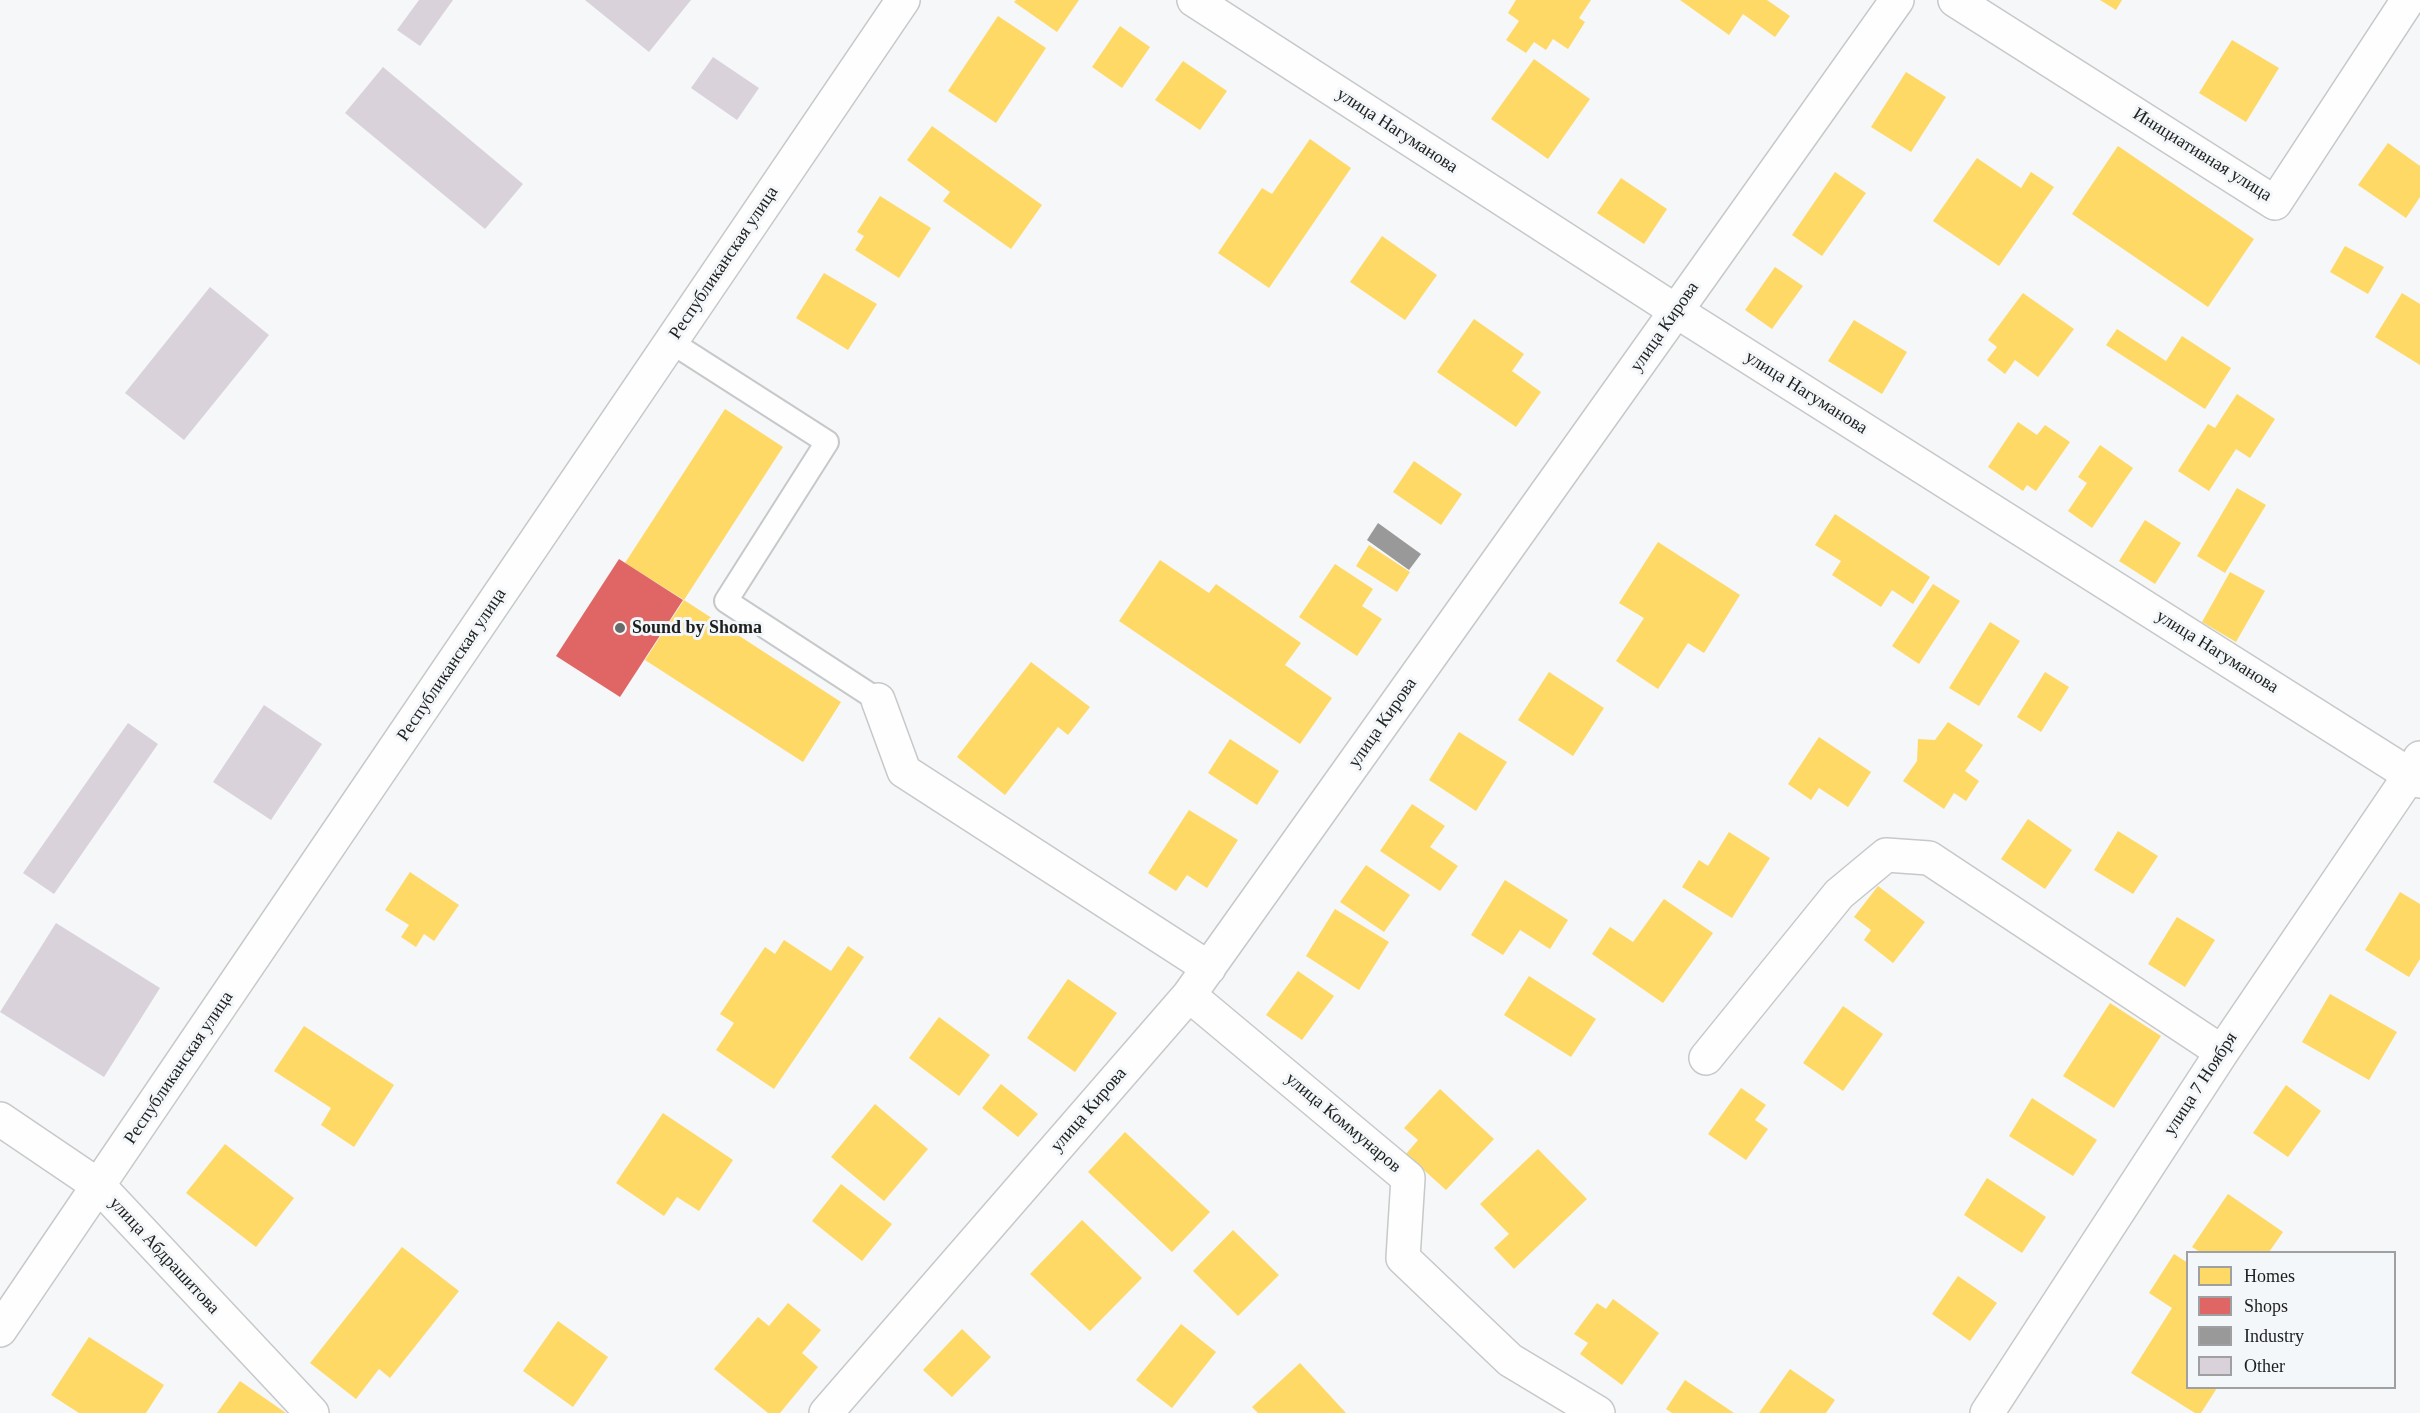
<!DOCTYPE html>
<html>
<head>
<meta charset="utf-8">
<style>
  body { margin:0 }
  #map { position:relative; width:2420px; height:1413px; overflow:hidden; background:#f5f7f8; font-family:Georgia,serif }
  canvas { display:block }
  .legend { position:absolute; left:2186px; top:1251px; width:210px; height:138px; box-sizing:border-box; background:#f4f7f9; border:2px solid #9ea0a1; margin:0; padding:8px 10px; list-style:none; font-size:18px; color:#1d1e1e }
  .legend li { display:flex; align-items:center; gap:12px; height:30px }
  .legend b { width:30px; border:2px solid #9ea0a1 }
</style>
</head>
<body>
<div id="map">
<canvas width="2420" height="1413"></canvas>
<ul class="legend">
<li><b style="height:16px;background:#ffd966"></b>Homes</li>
<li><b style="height:16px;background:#e06666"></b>Shops</li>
<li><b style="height:16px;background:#999"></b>Industry</li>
<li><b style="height:16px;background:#dad2da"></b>Other</li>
</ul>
</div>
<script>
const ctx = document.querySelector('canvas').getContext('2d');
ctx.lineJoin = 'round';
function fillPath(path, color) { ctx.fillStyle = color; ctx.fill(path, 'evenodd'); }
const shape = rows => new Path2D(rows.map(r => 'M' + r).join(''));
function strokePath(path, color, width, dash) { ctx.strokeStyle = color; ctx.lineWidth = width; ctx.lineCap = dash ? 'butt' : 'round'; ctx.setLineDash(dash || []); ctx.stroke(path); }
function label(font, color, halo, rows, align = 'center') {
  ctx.font = font + ' Georgia,serif'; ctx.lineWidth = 6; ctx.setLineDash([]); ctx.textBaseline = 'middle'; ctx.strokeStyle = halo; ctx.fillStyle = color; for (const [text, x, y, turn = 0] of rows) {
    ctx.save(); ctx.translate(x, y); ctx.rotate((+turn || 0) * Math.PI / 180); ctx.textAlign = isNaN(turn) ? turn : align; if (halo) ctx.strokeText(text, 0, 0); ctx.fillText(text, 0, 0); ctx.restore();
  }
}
const homes = shape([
  [1016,0,1079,0,1057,32,1014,2],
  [1516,0,1591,0,1579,18,1585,22,1568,49,1553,39,1546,50,1534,42,1526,53,1506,40,1519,21,1508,13],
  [1680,0,1767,0,1790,16,1775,37,1743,14,1729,35],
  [2100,0,2122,0,2116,10],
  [998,16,1046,48,996,123,948,91],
  [1120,26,1150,47,1122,88,1092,67],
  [2232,40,2279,68,2246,122,2199,93],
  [1534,59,1590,99,1548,159,1491,119],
  [1183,61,1227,91,1200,130,1155,100],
  [1906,72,1946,97,1911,152,1871,127],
  [932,126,1042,205,1011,249,943,201,950,192,907,160],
  [1310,139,1351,168,1269,288,1218,253,1262,188,1272,194],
  [2388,143,2420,166,2420,197,2406,218,2358,185],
  [2118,146,2254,239,2208,307,2072,214],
  [1977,158,2021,188,2031,172,2054,187,1999,266,1933,221],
  [1835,172,1866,193,1822,256,1792,235],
  [1621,178,1667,209,1644,244,1597,213],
  [880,196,931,228,899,278,855,250,864,236,857,232],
  [1382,236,1437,275,1405,320,1350,282],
  [2345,246,2384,267,2368,294,2330,272],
  [1775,267,1803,286,1772,329,1745,310],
  [824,273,877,304,848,350,796,318],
  [2023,293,2074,329,2038,377,2015,360,2005,374,1987,360,1997,347,1988,340],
  [2402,293,2420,304,2420,365,2375,337],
  [1474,319,1524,354,1512,371,1541,392,1516,427,1437,372],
  [1854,320,1907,352,1882,394,1828,361],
  [2117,329,2166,361,2182,336,2231,368,2205,409,2106,345],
  [2237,394,2275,419,2250,458,2236,449,2209,491,2178,471,2208,424,2215,428],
  [725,409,783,447,684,600,625,563],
  [2018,422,2037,435,2045,425,2070,442,2036,491,2027,485,2023,491,1988,467],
  [2100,445,2133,468,2092,528,2068,511,2087,483,2078,477],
  [1414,461,1462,494,1441,525,1393,492],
  [2237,488,2266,505,2225,573,2197,556],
  [1835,514,1930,577,1913,604,1892,590,1881,607,1832,575,1841,561,1815,545],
  [2145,520,2181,543,2155,584,2119,561],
  [1658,542,1740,595,1704,653,1688,643,1658,689,1616,661,1644,618,1619,603],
  [1369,545,1410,572,1397,592,1356,566],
  [1160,560,1209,593,1216,584,1301,643,1285,665,1332,698,1300,744,1119,621],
  [1335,564,1373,589,1362,606,1382,619,1357,656,1299,617],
  [2230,572,2265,591,2236,642,2202,622],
  [1933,584,1960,601,1919,664,1892,646],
  [684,600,841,702,803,762,645,660],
  [1990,622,2020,641,1979,706,1949,688],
  [1031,662,1090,707,1068,735,1058,727,1005,795,957,757],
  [1549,672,1604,708,1573,756,1518,720],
  [2045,672,2069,687,2041,732,2017,717],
  [1948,722,1983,745,1965,771,1979,781,1966,801,1954,793,1944,809,1903,781,1917,761,1918,739,1935,740],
  [1459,732,1507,762,1476,811,1429,780],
  [1819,737,1871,772,1848,807,1819,788,1811,800,1788,784],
  [1230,739,1279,771,1257,805,1208,773],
  [1412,804,1445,826,1430,847,1458,866,1440,891,1380,851],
  [1189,810,1238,840,1207,888,1187,875,1176,891,1148,873],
  [2028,819,2072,850,2045,889,2001,859],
  [2118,831,2158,856,2133,894,2094,870],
  [1729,832,1770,858,1732,918,1682,887,1699,860,1708,866],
  [1366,865,1410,895,1384,932,1340,902],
  [410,872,459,905,434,941,424,934,416,947,401,937,409,925,385,910],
  [1505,880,1568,920,1550,949,1520,930,1503,955,1471,935],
  [1878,886,1925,922,1893,963,1864,940,1871,930,1854,917],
  [2400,892,2420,904,2420,959,2409,977,2365,950],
  [1664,899,1713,933,1663,1003,1592,954,1610,927,1633,942],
  [1335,909,1389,942,1359,990,1306,956],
  [2177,917,2215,940,2185,987,2148,964],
  [784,940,831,971,848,946,864,957,774,1089,716,1050,734,1023,720,1014,765,947,775,954],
  [1298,971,1334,996,1302,1040,1266,1015],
  [1529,976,1596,1019,1571,1057,1504,1015],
  [1068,979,1117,1013,1075,1072,1027,1038],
  [2330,994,2397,1032,2369,1080,2302,1042],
  [2110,1003,2161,1036,2114,1108,2063,1076],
  [1843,1006,1883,1034,1843,1091,1803,1063],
  [939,1017,990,1055,959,1096,909,1058],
  [304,1026,394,1085,354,1147,321,1125,331,1108,274,1071],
  [1001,1084,1038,1114,1018,1137,982,1108],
  [2286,1085,2321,1111,2288,1157,2253,1133],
  [1741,1088,1766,1105,1755,1120,1768,1129,1746,1160,1708,1134],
  [1440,1089,1494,1139,1446,1190,1406,1154,1418,1140,1404,1128],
  [2032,1098,2097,1140,2073,1176,2009,1136],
  [875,1104,928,1149,884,1201,831,1157],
  [663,1113,733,1160,699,1211,677,1197,664,1216,616,1183],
  [1125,1132,1210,1212,1172,1252,1088,1172],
  [225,1144,294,1198,256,1247,186,1193],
  [1538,1149,1587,1199,1514,1269,1494,1248,1509,1234,1480,1204],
  [1987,1178,2046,1217,2022,1253,1964,1215],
  [841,1184,892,1224,862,1261,812,1221],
  [2228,1194,2283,1232,2269,1252,2200,1252,2192,1247],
  [1082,1220,1142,1278,1090,1331,1030,1274],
  [1233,1230,1279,1275,1238,1316,1193,1271],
  [402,1247,459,1291,390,1378,379,1369,356,1399,310,1363],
  [2174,1254,2188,1263,2188,1388,2217,1388,2201,1413,2195,1413,2131,1373,2172,1308,2149,1293],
  [1958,1276,1997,1303,1970,1341,1932,1314],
  [1613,1299,1659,1333,1622,1385,1580,1354,1588,1343,1574,1334,1597,1303,1606,1309],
  [788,1303,821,1330,802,1353,818,1367,780,1413,768,1413,714,1369,758,1317,769,1326],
  [558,1321,608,1357,573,1407,523,1371],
  [1181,1324,1216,1352,1172,1408,1136,1380],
  [962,1329,991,1357,952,1397,923,1370],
  [89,1337,164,1385,146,1413,79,1413,51,1395],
  [1300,1363,1346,1413,1258,1413,1252,1407],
  [1790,1369,1835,1400,1826,1413,1759,1413],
  [1685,1380,1734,1413,1672,1413,1666,1409],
  [240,1381,286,1413,217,1413]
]);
const shops = shape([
  [619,559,683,600,620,697,556,656]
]);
const industry = shape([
  [1378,523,1421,554,1409,570,1367,540]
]);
const building = shape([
  [419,0,453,0,420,46,397,30],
  [585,0,691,0,649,52],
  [713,57,759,88,737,120,691,88],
  [383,67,523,184,485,229,345,113],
  [210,287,269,335,184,440,125,393],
  [264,705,322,744,271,820,213,782],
  [128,723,158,744,54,894,23,873],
  [56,923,160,988,104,1077,0,1012]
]);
const service = shape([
  [671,342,827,442,726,601,878,700]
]);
const minor = shape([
  [1955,0,2275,203,2408,0],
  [878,700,904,771,1209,968],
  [1189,995,1408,1178,1403,1258,1510,1360,1598,1413],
  [1706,1058,1839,894,1886,855,1929,858,2222,1052],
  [0,1119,99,1186,312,1413],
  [0,1330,903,0],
  [826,1413,1189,995,1676,311],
  [1987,1413,2222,1052,2410,775]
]);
const tertiary = shape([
  [1194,0,1676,311,2410,775],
  [1676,311,1897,0]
]);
const secondary = shape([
  [2420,758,2410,775,2420,781]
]);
const markers = [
  [620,628,6,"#696a6a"]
];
const streetNames = [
  ["улица Нагуманова",1397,131,33],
  ["Инициативная улица",2202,155,32],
  ["Республиканская улица",724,263,-56],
  ["улица Кирова",1665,327,-55],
  ["улица Нагуманова",1806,393,32],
  ["улица Нагуманова",2217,652,32],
  ["Республиканская улица",452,665,-56],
  ["улица Кирова",1383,723,-55],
  ["Республиканская улица",179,1068,-56],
  ["улица 7 Ноября",2201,1084,-57],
  ["улица Кирова",1089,1110,-49],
  ["улица Коммунаров",1343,1123,40],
  ["улица Абдрашитова",164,1256,47]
];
const poiNames = [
  ["Sound by Shoma",632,628]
];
fillPath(homes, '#ffd966');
fillPath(shops, '#e06666');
fillPath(industry, '#999');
fillPath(building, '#dad2da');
strokePath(service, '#c6c8c9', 26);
strokePath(minor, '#c6c8c9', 36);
strokePath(tertiary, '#c6c8c9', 36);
strokePath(secondary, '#c6c8c9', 36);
strokePath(service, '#fefefe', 22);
strokePath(minor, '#fefefe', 33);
strokePath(tertiary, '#fefefe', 33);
strokePath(secondary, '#fefefe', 33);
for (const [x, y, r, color] of markers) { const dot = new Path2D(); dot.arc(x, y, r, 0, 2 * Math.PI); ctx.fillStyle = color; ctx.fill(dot); strokePath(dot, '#f4f7f9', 2); }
label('18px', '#1d1e1e', '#f4f7f9', streetNames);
label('bold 18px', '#1d1e1e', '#f4f7f9', poiNames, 'left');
</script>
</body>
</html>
